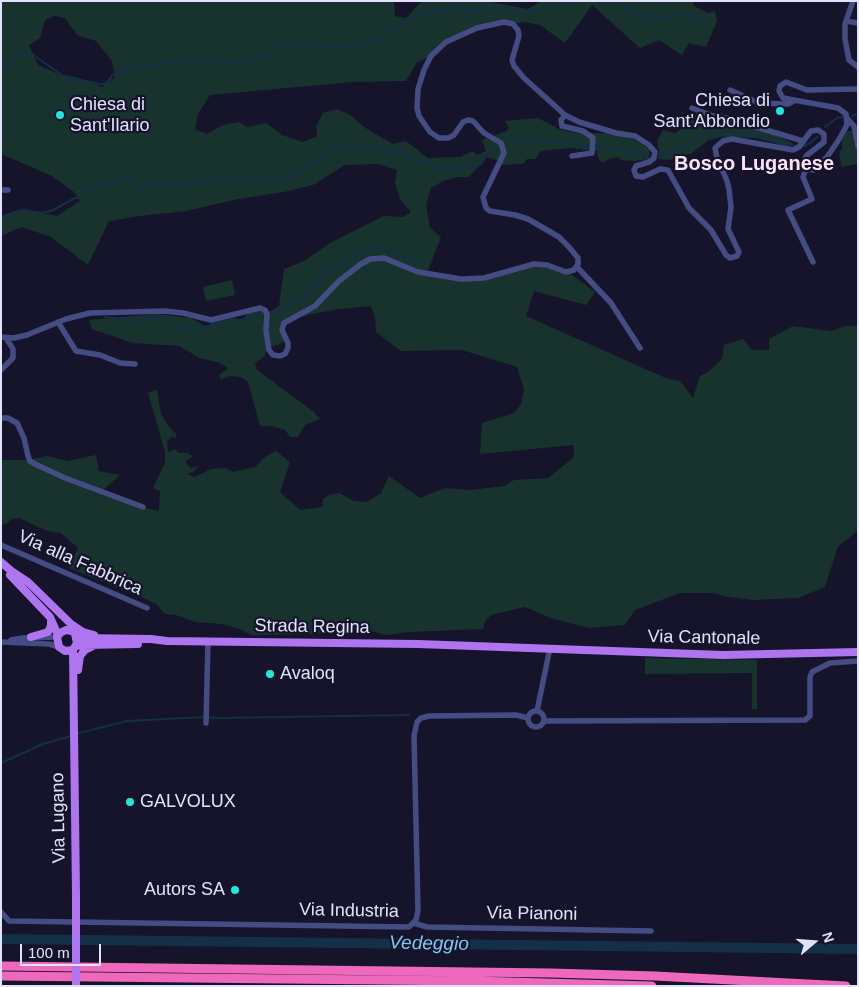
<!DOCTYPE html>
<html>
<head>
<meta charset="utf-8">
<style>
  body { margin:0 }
  #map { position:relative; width:859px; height:987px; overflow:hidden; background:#15142a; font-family:Helvetica,sans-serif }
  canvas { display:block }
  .frame { position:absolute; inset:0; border:2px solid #e1e2fc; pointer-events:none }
  .north { position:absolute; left:789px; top:917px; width:50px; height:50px; -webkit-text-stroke:4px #15142a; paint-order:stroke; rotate:72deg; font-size:14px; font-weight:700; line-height:20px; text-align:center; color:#e1e2fc }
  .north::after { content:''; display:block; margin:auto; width:18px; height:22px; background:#e1e2fc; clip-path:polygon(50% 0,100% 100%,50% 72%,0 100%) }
  .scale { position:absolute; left:20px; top:944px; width:81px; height:22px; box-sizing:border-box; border:2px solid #e1e2fc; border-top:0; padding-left:6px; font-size:15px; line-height:18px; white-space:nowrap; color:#e1e2fc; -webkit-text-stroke:4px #15142a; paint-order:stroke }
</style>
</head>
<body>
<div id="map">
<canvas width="859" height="987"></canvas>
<div class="frame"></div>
<div class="north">N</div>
<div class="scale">100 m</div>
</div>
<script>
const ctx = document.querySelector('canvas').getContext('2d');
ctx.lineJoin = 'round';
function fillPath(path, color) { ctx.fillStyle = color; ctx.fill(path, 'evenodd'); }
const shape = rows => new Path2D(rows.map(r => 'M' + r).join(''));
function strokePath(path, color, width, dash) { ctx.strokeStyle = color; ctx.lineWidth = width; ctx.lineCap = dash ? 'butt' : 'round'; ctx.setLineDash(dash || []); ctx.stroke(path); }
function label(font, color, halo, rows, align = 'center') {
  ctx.font = font + ' Helvetica,sans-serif'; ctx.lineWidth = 4.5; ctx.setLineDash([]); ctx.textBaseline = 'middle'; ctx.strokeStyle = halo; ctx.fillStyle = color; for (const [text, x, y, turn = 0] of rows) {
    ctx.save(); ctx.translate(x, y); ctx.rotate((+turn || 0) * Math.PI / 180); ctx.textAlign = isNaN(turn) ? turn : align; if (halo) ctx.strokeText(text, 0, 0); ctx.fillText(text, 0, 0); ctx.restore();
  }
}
const green = shape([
  [1,1,394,1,395,16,406,18,420,3,425,1,486,1,528,9,539,2,692,1,694,6,708,13,715,11,717,21,706,47,689,43,682,55,659,40,640,48,592,5,565,43,540,25,524,22,513,24,507,22,456,36,431,56,417,62,406,81,352,82,210,95,198,114,195,129,207,134,223,125,239,122,247,127,266,123,282,135,303,142,317,136,316,126,323,113,337,109,350,115,364,127,393,144,406,141,428,158,460,157,473,151,477,155,486,151,482,140,507,131,509,127,505,121,538,118,559,129,576,133,606,133,631,138,642,144,649,149,650,154,648,159,634,161,621,160,618,157,611,158,604,162,599,161,597,151,570,148,541,151,535,159,527,159,523,164,498,165,500,161,486,157,469,177,458,177,443,181,431,188,426,205,430,228,441,237,427,273,469,280,534,264,568,272,595,292,586,305,534,291,526,316,668,379,680,381,693,398,700,376,709,371,722,359,724,345,743,339,752,350,769,350,769,339,793,326,831,331,846,326,858,326,858,530,849,538,838,546,825,587,798,598,754,600,728,597,714,593,680,593,635,610,625,625,589,628,551,618,525,607,491,615,485,621,483,629,409,632,387,635,359,628,314,634,252,635,237,628,222,624,195,622,176,615,165,614,156,604,146,599,69,568,78,548,61,533,47,531,19,518,12,519,6,524,1,524,1,460,27,460,47,456,68,461,96,455,99,471,120,475,101,492,135,505,159,511,160,491,153,488,165,463,165,452,148,393,157,390,161,414,167,424,176,434,176,438,172,437,167,441,168,452,175,449,179,453,187,453,193,456,185,462,191,468,199,466,193,472,187,474,194,477,211,469,226,468,233,472,255,467,265,457,276,451,290,462,280,492,300,510,322,507,323,499,331,494,339,493,354,501,367,502,381,493,389,476,420,498,445,488,470,490,504,486,514,480,548,478,574,457,574,445,480,454,482,423,514,413,521,404,524,389,517,367,462,350,401,351,376,332,375,317,371,306,331,310,295,318,283,324,286,340,278,345,268,347,264,357,255,363,257,370,314,412,320,419,305,425,298,437,290,437,285,430,272,426,260,426,248,382,241,377,231,376,221,379,219,375,228,368,220,363,200,358,179,346,133,343,92,329,89,320,157,314,191,318,205,326,234,319,241,321,251,310,257,308,267,313,279,306,284,269,304,261,330,243,384,216,403,217,411,212,400,199,395,183,397,170,378,164,345,165,313,185,284,192,238,199,186,211,139,216,109,221,88,265,51,237,22,227,1,236,1,217,23,210,57,216,80,201,74,192,52,176,1,154],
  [54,16,65,18,77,35,96,41,112,61,115,77,102,87,76,77,58,74,38,65,29,45,40,38,45,20],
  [689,115,712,117,769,133,793,143,789,147,756,138,722,137,709,140,692,153,670,160,658,159,659,151,657,141,663,130,675,133,687,125],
  [846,131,855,131,858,146,858,164,841,167,839,150,842,150,842,140],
  [232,280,235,295,206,301,203,287],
  [645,658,757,660,757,709,752,709,752,673,645,674]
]);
const stream = shape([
  [614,1,619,2,626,8,645,18,651,14,660,19,673,18,679,14,703,17],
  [564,5,578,1],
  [1,72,20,54,29,52,66,78,74,81,80,80,99,84,105,84,113,75,128,68,199,58,233,64,266,57,277,47,283,46,292,43,337,48,361,44,382,37,412,18,455,7,476,12,483,7,489,9,522,10,525,13,535,10,539,12,552,5,552,1],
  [852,116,858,114],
  [825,127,837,118,843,117],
  [508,140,571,143,648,154],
  [663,154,670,153,689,144,702,134,726,132,749,134,787,145,804,146,810,143,818,136],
  [1,217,21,210,44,213,53,210,75,198,78,198,93,187,111,185,128,178,132,179,136,186,185,182,287,179,334,150,344,148,375,147,387,151,400,151,408,154,412,162,428,162,442,171,457,170,463,167,477,166,481,164,487,155,493,150],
  [270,313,301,301,332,268,353,260,364,251,379,247,409,260,415,261],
  [105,317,131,320,143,320,147,318,153,319,160,317,169,317,175,323,185,326,193,332,199,326,209,327,212,324,231,319,240,320,260,315],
  [208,717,217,718,409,715],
  [75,734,127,721,204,717],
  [1,763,43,744,71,736]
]);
const river = shape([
  [1,939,858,949]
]);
const minor = shape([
  [853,1,845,24,845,39,849,60,858,67],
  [846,21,858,23],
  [730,90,759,103,788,104,794,101],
  [692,108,713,116,726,118,803,141],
  [565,115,561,120,562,126,583,131,593,138,592,153,572,156],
  [847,118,854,126,858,146],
  [806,169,803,177,812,199,788,210,813,262],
  [1,190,8,190],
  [577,267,611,303,640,348],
  [58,322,76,351,100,355,120,363,135,364],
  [1,337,14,338,27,335,66,319,90,313,165,311,183,313,211,320,260,308,265,310,267,314,266,331,269,350,273,355,280,356,285,354,288,348,288,343,282,330,284,323,315,306,339,281,361,264,370,259,384,258,418,272,461,279,484,278,534,264,547,265,566,272,574,270,578,264,578,258,569,247,559,237,528,219,515,215,490,211,486,208,483,197,504,153,501,143,484,133,473,121,468,120,463,122,454,135,448,138,439,138,430,132,419,116,417,108,418,89,424,70,431,56,446,42,477,28,504,22,513,24,518,30,519,36,512,60,514,66,524,78,565,115,579,122,616,133,635,136,649,145,655,152,654,158,649,162,636,166,634,170,636,176,643,177,660,169,668,170,689,208,711,230,726,255,730,258,737,256,739,252,728,229,731,207,729,189,727,181,717,158,715,148,723,141,732,139,793,150,799,147,811,131,818,130,824,134,824,142,806,156,804,161,804,165,806,169,814,170,827,157,838,141,847,125,846,114,838,108,783,98,779,91,780,86,786,82,807,90,858,89],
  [1,370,13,358,13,349,6,338],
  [1,418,8,418,17,423,24,438,28,456,30,461,37,465,65,478,143,507],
  [1,545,147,608],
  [11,640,22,638,57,637],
  [2,642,49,644,59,647],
  '528 719a8 8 0 1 1 16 0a8 8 0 1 1-16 0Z',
  [537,711,550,648],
  [544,721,805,720,810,716,810,677,812,672,830,663,858,661],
  [206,723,208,641],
  [1,912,9,921,409,927,416,920,418,910,414,736,417,722,421,718,429,716,516,715,528,718],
  [414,923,427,927,651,931]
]);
const major = shape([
  [1,562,16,575],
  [13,572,28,582,71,624,83,632,94,635],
  [10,575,50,617,58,635],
  [75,634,77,643,73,650,65,651,59,647,57,637,60,633,66,630,72,631,81,638,151,639,167,641,418,644,723,655,858,652],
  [31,637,48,632,51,626,51,621],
  [76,646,84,645,138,644],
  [73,650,76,895],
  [78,670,80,656,85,650,93,646]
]);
const highway = shape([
  [1,966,551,973,655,976,846,986],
  [1,976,474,981,652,986]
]);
const majorBridge = shape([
  [76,895,76,986]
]);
const markers = [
  [780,111,5,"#22e6dd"],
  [60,115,5,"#22e6dd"],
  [270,674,5,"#22e6dd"],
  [130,802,5,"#22e6dd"],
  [235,890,5,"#22e6dd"]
];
const poiNames = [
  ["Chiesa di",770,101,"right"],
  ["Sant'Abbondio",770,122,"right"],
  ["Chiesa di",70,105],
  ["Sant'Ilario",70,126],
  ["Avaloq",280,674],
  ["GALVOLUX",140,802],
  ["Autors SA",225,890,"right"]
];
const streetNames = [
  ["Via alla Fabbrica",80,563,24],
  ["Strada Regina",312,627,1],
  ["Via Cantonale",704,638,1],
  ["Via Lugano",59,818,-91],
  ["Via Industria",349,911,1],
  ["Via Pianoni",532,914,1]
];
const waterNames = [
  ["Vedeggio",429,944,1]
];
const quarterNames = [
  ["Bosco Luganese",754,164]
];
fillPath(green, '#18332e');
strokePath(stream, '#142f48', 2);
strokePath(river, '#142f48', 10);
strokePath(minor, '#454c83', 5.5);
strokePath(major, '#af74ef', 8);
strokePath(highway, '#ee69bc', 9);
strokePath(majorBridge, '#af74ef', 8);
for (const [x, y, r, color] of markers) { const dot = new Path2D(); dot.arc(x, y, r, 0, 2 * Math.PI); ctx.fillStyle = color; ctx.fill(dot); strokePath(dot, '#15142a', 2); }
label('18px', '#e1e2fc', '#15142a', poiNames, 'left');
label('18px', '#e1e2fc', '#15142a', streetNames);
label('italic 19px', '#7acbf0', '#15142a', waterNames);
label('bold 20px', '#fce3f6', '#15142a', quarterNames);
</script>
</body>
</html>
